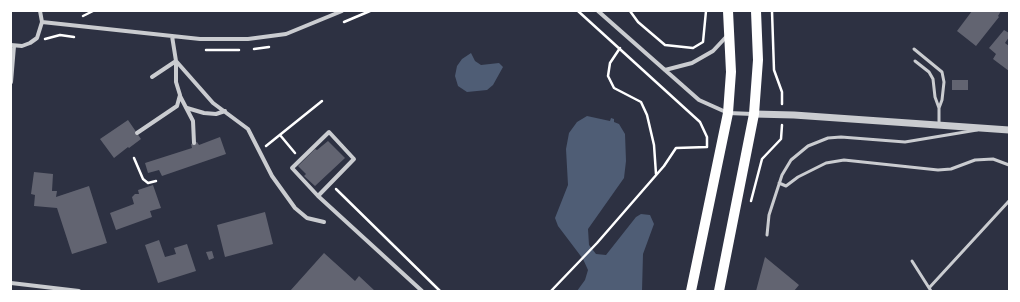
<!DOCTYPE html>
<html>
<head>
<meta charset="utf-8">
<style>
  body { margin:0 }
  #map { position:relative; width:1020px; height:302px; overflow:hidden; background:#2d3142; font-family:Barlow,sans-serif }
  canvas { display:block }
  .frame { position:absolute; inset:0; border:12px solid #fff; pointer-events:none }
</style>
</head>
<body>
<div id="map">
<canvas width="1020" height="302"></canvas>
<div class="frame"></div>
</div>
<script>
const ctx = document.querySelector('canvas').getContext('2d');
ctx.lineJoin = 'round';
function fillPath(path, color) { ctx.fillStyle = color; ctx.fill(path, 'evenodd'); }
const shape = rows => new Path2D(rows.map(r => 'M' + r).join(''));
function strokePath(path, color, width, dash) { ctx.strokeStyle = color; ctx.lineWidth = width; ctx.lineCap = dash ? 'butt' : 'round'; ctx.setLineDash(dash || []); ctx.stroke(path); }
const water = shape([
  [471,53,475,61,481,65,499,63,503,67,493,85,487,90,467,92,458,86,455,76,457,66,462,59],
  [587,116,610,121,611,118,614,119,614,122,619,124,625,134,626,161,624,178,588,229,589,245,596,254,606,255,636,217,641,214,650,215,654,224,643,254,642,291,577,291,585,280,588,270,583,259,558,226,555,218,568,185,566,149,569,133,577,122]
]);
const building = shape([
  [972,11,1001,11,998,16,999,17,976,46,957,31],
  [1004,30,1009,33,1009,37,1005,43,1009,46,1009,71,993,59,996,54,989,48],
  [952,80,968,80,968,90,952,90],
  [128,120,141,139,129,148,128,147,114,158,100,139],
  [220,137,226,154,162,176,159,170,148,173,145,163,192,148,191,144,197,142,199,145],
  [328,141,345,158,315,186,304,176,306,174,298,166,315,149,317,150],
  [34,172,53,174,52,191,57,191,56,197,89,186,107,243,72,254,57,208,34,206,35,195,31,194],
  [153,185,161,208,150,211,152,217,116,230,110,213,134,204,132,197,135,194,139,194,138,190],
  [265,212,273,244,225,257,217,225],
  [159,240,165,257,176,254,174,248,187,244,196,271,158,283,145,245],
  [212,251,214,258,209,260,206,252],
  [324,253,355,281,359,276,375,291,290,291],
  [765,257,799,285,794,291,756,291]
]);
const path = shape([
  [578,11,700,122,707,137,707,147],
  [630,11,638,22,665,45,693,48,703,42,706,11],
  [772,11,774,70,782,92,782,104],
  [83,16,93,11],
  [344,22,370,11],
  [45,39,60,35,74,37],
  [620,48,610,63,608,76,614,88,641,102,647,115,654,145,656,174],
  [254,49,269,47],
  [206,50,239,50],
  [280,135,295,153],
  [266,146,322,101],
  [134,158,143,179,148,183,156,181],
  [336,189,440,291],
  [751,201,762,159,781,139,782,125],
  [551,291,597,243,664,166,676,148,707,147]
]);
const service = shape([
  [914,49,942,72,944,82,942,100,939,108,939,125],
  [915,61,929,72,933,79,935,97,939,108],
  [779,183,786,186,798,177,826,163,844,160,938,170,951,169,975,160,993,159,1009,165],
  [767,235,769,215,782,175,791,160,808,146,828,138,841,137,905,142,977,130],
  [912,261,931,291],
  [929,288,1009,201]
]);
const minor = shape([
  [598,11,699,100,728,113,753,114],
  [42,22,200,39,248,39,286,34,342,11],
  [172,36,176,61,213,103,248,129,272,176,295,208,307,218,324,222],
  [11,45,22,46,30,43,37,38,42,22,40,11],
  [665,70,692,63,713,51,727,36],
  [152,77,176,61],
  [11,82,14,46],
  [180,96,193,121,194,143],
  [187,108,204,113,216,114,225,111],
  [137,133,177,106,180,95,176,82,176,62],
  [318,196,354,159,329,132,292,168,318,196,422,291],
  [11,283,79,291]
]);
const tertiary = shape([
  [754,114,794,115,1009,130]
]);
const primary = shape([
  [691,291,728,113,731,72,728,11],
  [719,291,754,114,758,60,756,11]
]);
fillPath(water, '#4f5d75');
fillPath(building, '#626471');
strokePath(path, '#fff', 2.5);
strokePath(service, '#caccd0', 3);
strokePath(minor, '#caccd0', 4);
strokePath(tertiary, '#caccd0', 7);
strokePath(primary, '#fff', 10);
</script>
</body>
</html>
